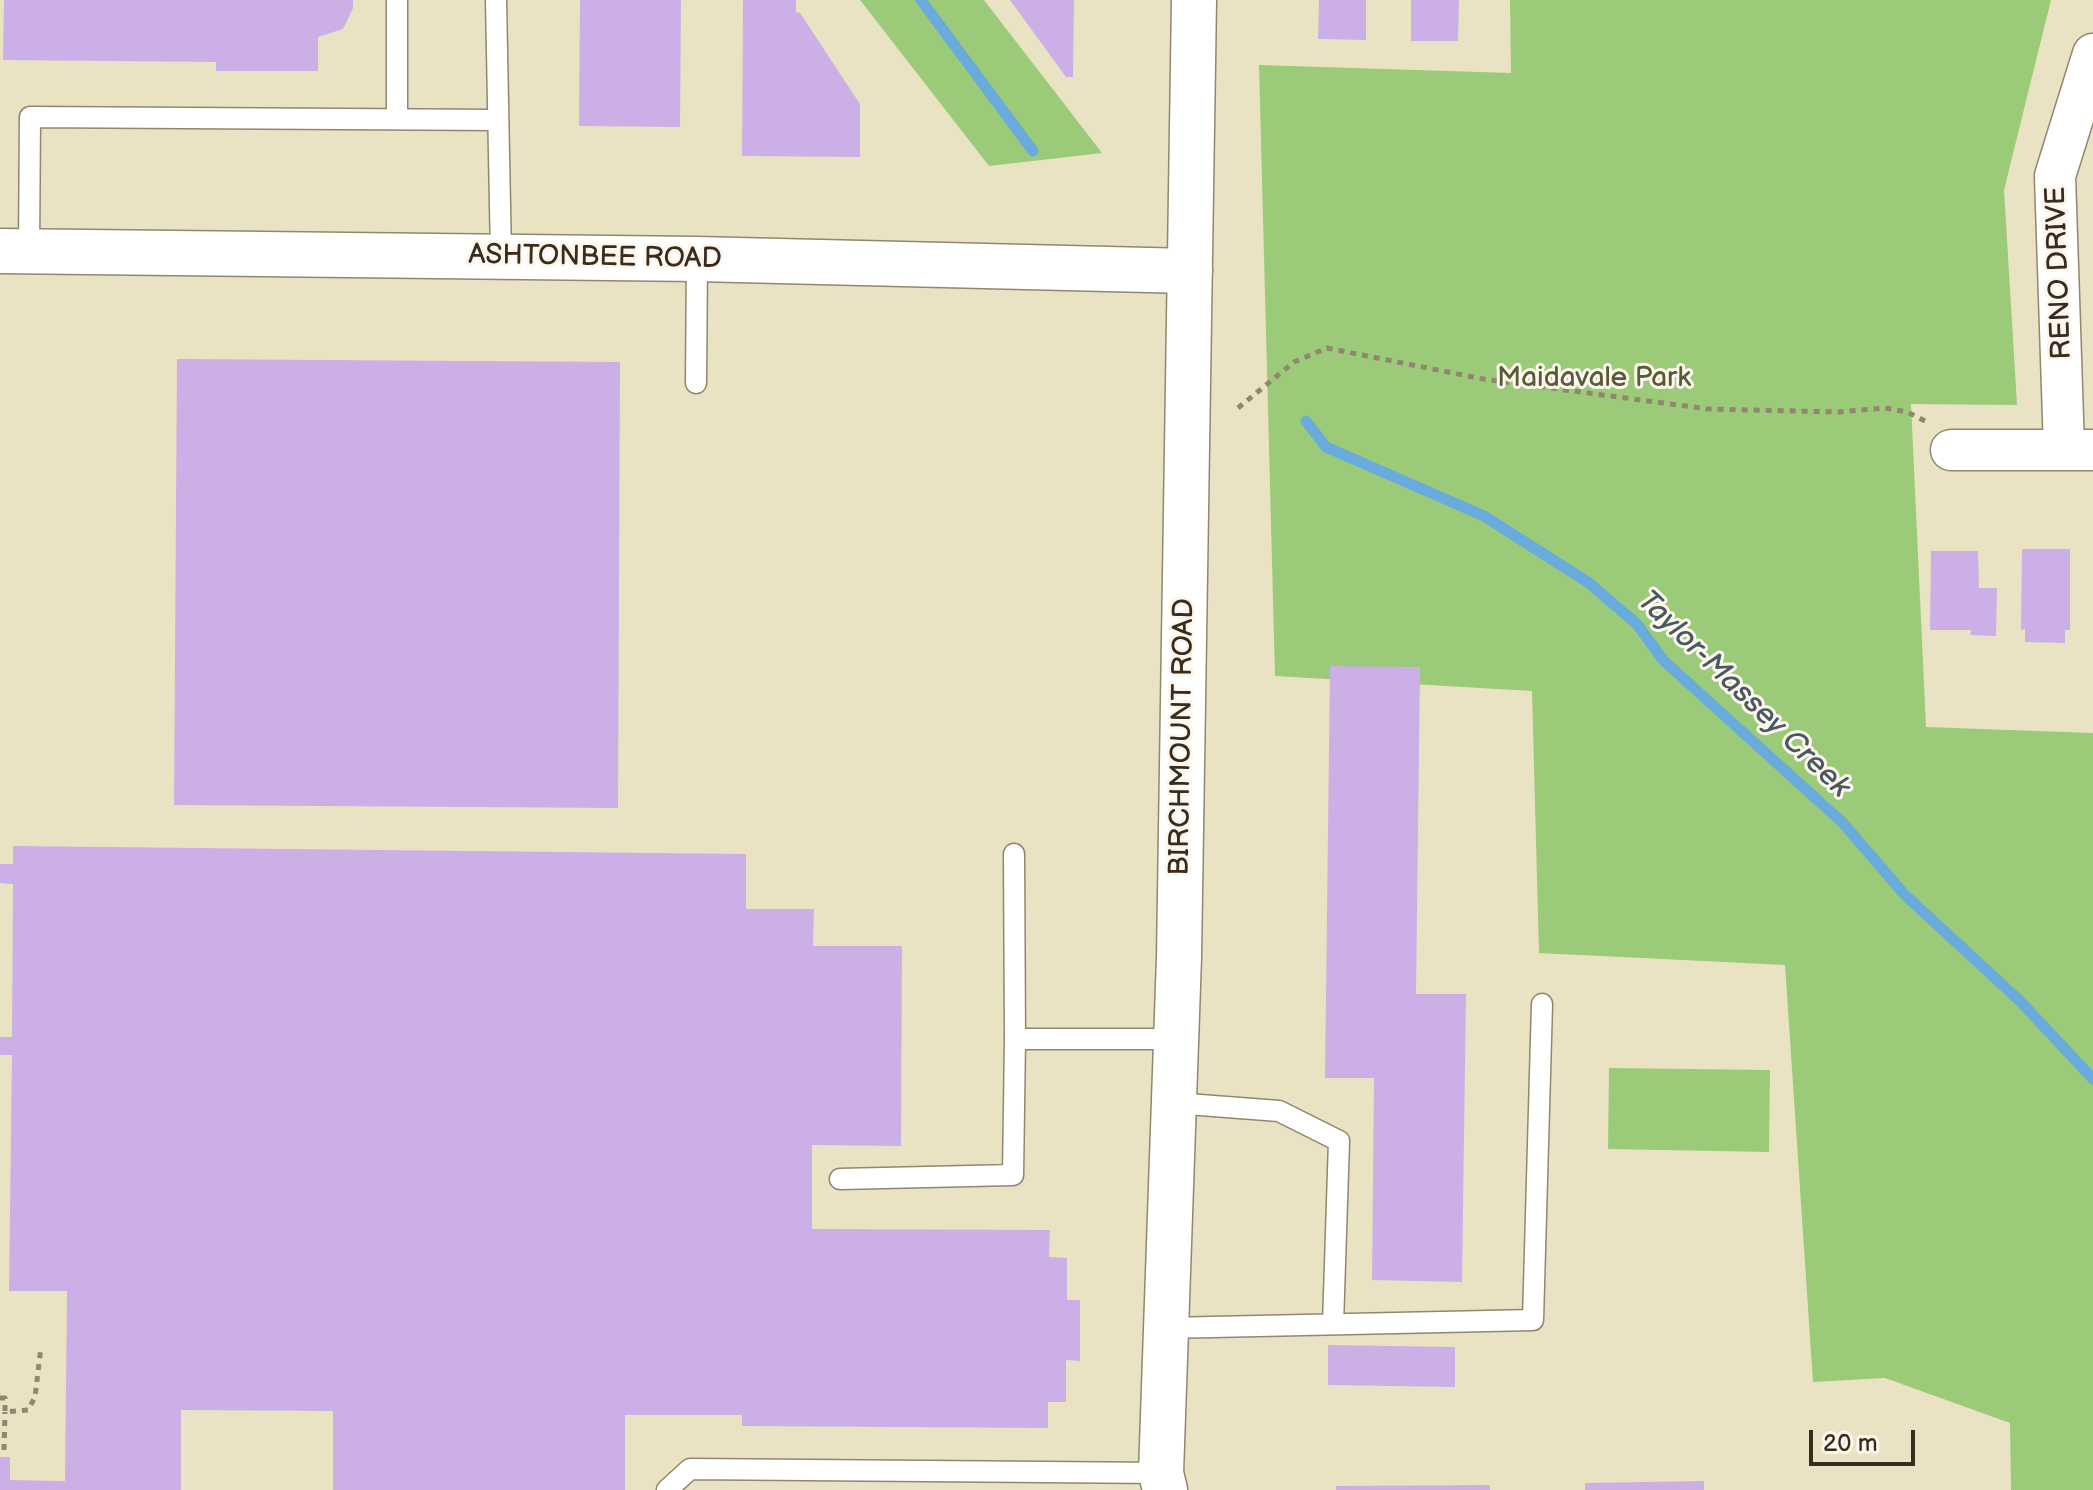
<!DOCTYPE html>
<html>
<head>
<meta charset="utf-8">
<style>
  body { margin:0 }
  #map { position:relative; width:2093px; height:1490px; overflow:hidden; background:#eae3c3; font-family:"Balsamiq Sans",sans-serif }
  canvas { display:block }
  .scale { position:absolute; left:1809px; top:1430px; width:106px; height:36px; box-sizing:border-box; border:4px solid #3b2a1e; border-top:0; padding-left:10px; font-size:24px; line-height:28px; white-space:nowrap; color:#3b2a1e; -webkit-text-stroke:6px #fbf7ec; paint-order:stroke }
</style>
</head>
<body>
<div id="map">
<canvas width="2093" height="1490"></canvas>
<div class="scale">20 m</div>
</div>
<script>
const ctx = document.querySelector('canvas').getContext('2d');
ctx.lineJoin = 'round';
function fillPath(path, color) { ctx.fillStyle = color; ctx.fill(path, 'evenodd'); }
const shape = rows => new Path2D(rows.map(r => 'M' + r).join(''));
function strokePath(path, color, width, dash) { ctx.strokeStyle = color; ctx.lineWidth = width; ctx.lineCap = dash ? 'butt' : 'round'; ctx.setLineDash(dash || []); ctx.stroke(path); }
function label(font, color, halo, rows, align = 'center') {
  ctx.font = font + ' "Balsamiq Sans",sans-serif'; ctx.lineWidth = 6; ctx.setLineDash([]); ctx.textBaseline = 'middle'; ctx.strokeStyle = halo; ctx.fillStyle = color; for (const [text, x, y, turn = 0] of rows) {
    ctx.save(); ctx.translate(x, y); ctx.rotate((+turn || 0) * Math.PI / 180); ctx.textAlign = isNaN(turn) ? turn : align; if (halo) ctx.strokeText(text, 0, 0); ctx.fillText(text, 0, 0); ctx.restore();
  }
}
const green = shape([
  [860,0,984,0,1102,153,989,166],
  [1510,0,2051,0,2004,190,2017,405,1911,404,1926,727,2093,733,2093,1490,2011,1490,2010,1423,1885,1378,1813,1382,1785,965,1539,953,1532,691,1275,676,1259,65,1511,73],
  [1609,1068,1770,1070,1769,1152,1608,1149]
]);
const stream = shape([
  [921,0,1033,151],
  [1306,421,1326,447,1484,516,1589,583,1637,624,1663,660,1843,823,1904,894,2021,1002,2093,1079]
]);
const building = shape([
  [4,0,353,0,353,8,343,29,318,37,318,71,216,71,216,62,3,60],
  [580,0,681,0,680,127,579,126],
  [743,0,796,0,796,12,800,13,860,104,860,157,742,156],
  [1010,0,1074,0,1073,77,1066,77],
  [1319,0,1366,0,1366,40,1318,39],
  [1411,0,1459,0,1458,41,1411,41],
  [177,359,620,362,618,808,174,805],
  [2022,549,2070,549,2070,630,2065,630,2065,643,2025,642,2025,629,2021,630],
  [1931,551,1978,551,1979,588,1997,588,1996,636,1970,635,1971,630,1930,630],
  [1330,666,1420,667,1416,994,1466,994,1462,1282,1372,1280,1374,1078,1325,1078],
  [13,846,746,854,746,909,814,909,813,946,902,946,901,1146,812,1145,812,1229,1050,1230,1049,1257,1067,1258,1067,1300,1080,1300,1080,1361,1066,1360,1066,1402,1048,1402,1048,1428,742,1426,742,1415,625,1415,625,1490,333,1490,333,1411,181,1410,181,1490,0,1490,0,1457,10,1457,10,1480,65,1481,67,1291,9,1291,12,1055,0,1055,0,1037,12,1037,13,884,0,883,0,864,13,864],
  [1328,1345,1455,1347,1455,1387,1328,1385],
  [1704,1481,1704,1490,1585,1490,1585,1483],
  [1490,1485,1490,1490,1336,1490,1336,1486]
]);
const path = shape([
  [1238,408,1294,362,1327,348,1483,379,1708,409,1839,412,1885,408,1907,412,1929,423],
  [0,1398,5,1398,5,1412,28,1410,35,1397,41,1347],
  [4,1450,5,1412]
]);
const service = shape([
  [397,0,397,119],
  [496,0,501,257],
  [29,251,30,117,498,120],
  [696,383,697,259],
  [1014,854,1015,1039,1176,1039],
  [1174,1103,1279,1111,1339,1141,1333,1324],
  [840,1179,1013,1175,1015,1039],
  [1166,1328,1533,1320,1542,1004],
  [667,1490,690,1469,1161,1473]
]);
const minor = shape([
  [2064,449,2055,176,2093,54],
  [1951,450,2093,450]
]);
const tertiary = shape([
  [0,251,697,259,1190,271]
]);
const secondary = shape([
  [1165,1490,1161,1473,1179,957,1194,0]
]);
const streetNames = [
  ["ASHTONBEE ROAD",595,258,1],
  ["RENO DRIVE",2060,273,-92],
  ["BIRCHMOUNT ROAD",1183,737,-89]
];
const parkNames = [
  ["Maidavale Park",1594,379]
];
const waterNames = [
  ["Taylor-Massey Creek",1743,695,44]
];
fillPath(green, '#9bca78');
strokePath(stream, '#6aabdd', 11);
fillPath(building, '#ccafe6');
strokePath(service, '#928670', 23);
strokePath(minor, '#928670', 43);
strokePath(tertiary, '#928670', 47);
strokePath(secondary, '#928670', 47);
strokePath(path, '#928670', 5, [6, 6]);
strokePath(service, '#fff', 20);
strokePath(minor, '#fff', 40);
strokePath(tertiary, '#fff', 44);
strokePath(secondary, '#fff', 44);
label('28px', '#3b2a1e', '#fbf7ec', streetNames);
label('28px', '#585a39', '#fbf7ec', parkNames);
label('italic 30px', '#4b5761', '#fbf7ec', waterNames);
</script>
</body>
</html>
